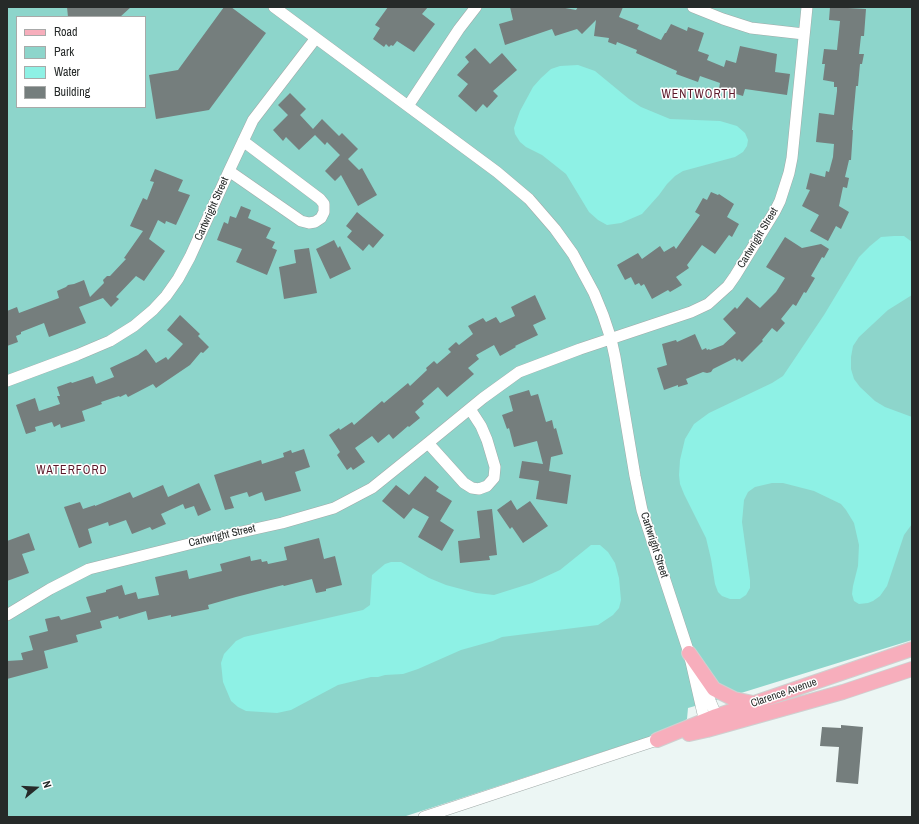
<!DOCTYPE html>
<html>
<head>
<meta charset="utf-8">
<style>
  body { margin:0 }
  #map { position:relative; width:919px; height:824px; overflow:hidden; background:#ecf6f4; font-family:"Archivo Narrow",sans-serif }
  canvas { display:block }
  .frame { position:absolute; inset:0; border:8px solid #262a29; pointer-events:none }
  .legend { position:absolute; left:16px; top:16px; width:130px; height:92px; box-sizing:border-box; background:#fff; border:1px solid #a8aaa9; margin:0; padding:5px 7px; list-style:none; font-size:12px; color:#262a29 }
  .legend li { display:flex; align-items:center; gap:8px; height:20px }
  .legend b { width:20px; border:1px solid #a8aaa9 }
  .north { position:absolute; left:16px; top:768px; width:40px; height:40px; -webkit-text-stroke:3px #fff; paint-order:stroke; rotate:72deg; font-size:11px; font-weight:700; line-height:16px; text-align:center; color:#262a29 }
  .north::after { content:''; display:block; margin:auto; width:14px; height:18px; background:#262a29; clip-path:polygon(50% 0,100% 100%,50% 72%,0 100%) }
</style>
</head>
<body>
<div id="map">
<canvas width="919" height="824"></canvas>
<div class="frame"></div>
<ul class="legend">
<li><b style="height:5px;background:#f7aebc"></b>Road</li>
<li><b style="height:11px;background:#8dd5cb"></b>Park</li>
<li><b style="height:11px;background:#8ef1e5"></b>Water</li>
<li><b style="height:11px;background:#757e7d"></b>Building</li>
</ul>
<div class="north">N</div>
</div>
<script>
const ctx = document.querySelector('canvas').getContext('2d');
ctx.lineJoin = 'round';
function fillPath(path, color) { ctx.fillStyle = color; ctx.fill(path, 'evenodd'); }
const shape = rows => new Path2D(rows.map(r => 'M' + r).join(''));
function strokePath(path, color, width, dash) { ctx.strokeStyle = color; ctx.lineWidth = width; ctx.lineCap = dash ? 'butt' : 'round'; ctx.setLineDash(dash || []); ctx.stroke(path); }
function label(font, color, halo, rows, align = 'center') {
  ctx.font = font + ' "Archivo Narrow",sans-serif'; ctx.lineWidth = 3; ctx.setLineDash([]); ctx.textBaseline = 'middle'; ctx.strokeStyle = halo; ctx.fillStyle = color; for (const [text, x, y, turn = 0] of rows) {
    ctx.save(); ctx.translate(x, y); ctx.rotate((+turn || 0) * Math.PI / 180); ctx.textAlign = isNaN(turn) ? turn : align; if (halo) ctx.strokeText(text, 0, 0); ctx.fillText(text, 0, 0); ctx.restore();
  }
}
const green = shape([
  [7,7,912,7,912,640,741,693,688,708,687,719,680,725,655,735,403,817,7,817],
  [17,17,145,17,145,107,17,107]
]);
const water = shape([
  [578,65,595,71,629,99,641,107,670,119,720,121,737,126,745,133,748,140,747,146,743,152,735,157,683,171,675,176,667,184,659,195,642,214,621,223,607,225,598,220,589,212,566,174,542,155,526,147,520,142,515,134,514,128,520,111,533,87,541,78,551,69,560,66],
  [894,236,904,236,912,242,912,295,888,310,859,337,853,346,851,357,851,369,854,379,860,387,875,401,885,407,912,417,912,524,904,535,887,586,880,596,873,601,868,603,859,604,854,601,852,594,853,586,858,566,859,545,854,523,846,510,841,504,814,491,783,483,772,483,755,487,748,492,744,500,742,522,750,580,750,588,746,595,740,599,730,599,722,596,718,592,715,584,711,559,706,538,684,494,680,484,679,475,680,460,685,439,694,424,709,413,772,383,783,376,824,315,859,257,870,246,881,237],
  [591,545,600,545,608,552,615,563,619,578,621,600,619,608,613,615,598,625,502,637,493,641,461,650,418,669,403,674,385,675,378,677,371,677,338,685,291,710,277,713,246,711,238,707,231,701,223,682,221,663,224,654,236,641,244,637,363,610,370,605,372,575,385,564,391,562,401,562,429,578,446,585,476,593,494,595,532,583,560,570]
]);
const building = shape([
  [67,7,131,7,120,17,68,17],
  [224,7,231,7,266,33,209,110,156,119,149,75,178,70],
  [388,7,428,7,422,14,435,24,414,52,397,41,393,46,391,45,389,47,386,44,384,47,373,39,380,28,375,25],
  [510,7,560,7,576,10,578,7,623,7,619,17,639,25,637,29,661,40,665,33,666,33,671,24,687,31,688,27,704,33,698,51,709,55,707,60,724,67,726,60,736,63,740,46,777,54,775,72,790,74,787,95,745,89,743,96,719,89,720,83,700,76,698,82,676,74,677,71,636,53,637,50,617,42,616,45,608,42,609,38,594,36,596,20,582,34,577,29,555,36,552,29,505,45,499,24,513,20],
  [830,7,866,9,864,36,861,36,859,54,864,54,862,64,860,64,858,86,856,86,852,130,853,130,851,160,849,160,845,177,849,178,847,188,843,187,839,206,849,212,841,229,836,226,828,241,810,231,819,215,802,206,810,190,806,189,810,173,825,177,826,171,829,172,833,157,834,144,816,142,819,113,834,115,837,91,837,87,834,87,834,82,823,80,825,64,822,64,824,49,837,50,840,21,829,20],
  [475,48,490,64,502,53,517,70,493,91,498,96,487,108,483,104,476,112,458,96,468,84,457,75,469,62,465,57],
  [290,93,306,109,300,115,313,129,322,119,339,136,342,133,358,149,348,159,359,170,362,168,377,195,358,206,341,175,335,181,325,171,340,155,327,142,325,145,315,135,299,150,286,137,283,141,273,130,288,115,278,105],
  [155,169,183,180,178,191,190,195,176,225,166,221,165,224,158,220,149,239,165,251,144,281,136,276,116,297,119,299,111,307,103,298,79,307,86,323,49,337,44,323,21,332,21,334,16,336,18,342,7,346,7,311,17,307,19,313,59,298,57,291,66,287,68,285,74,284,84,280,90,297,104,283,103,280,107,276,110,276,126,259,124,258,143,231,130,226,143,198,147,200,154,182,150,181],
  [711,192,718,195,719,194,734,204,727,217,739,224,732,237,729,235,715,254,702,245,687,265,689,268,676,277,682,285,670,292,668,290,652,299,644,284,641,286,639,283,635,285,631,277,625,280,617,265,638,253,642,259,660,246,664,252,674,246,676,249,700,215,695,212,703,198,707,200],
  [241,206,251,210,248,218,271,228,266,238,275,242,272,248,277,250,267,275,236,262,242,249,217,240,224,222,228,224,230,216,236,218],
  [357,212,384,235,373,248,369,244,363,251,347,237,352,231,346,226],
  [785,237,802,248,821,244,829,249,824,258,822,257,811,276,815,278,806,293,804,292,796,306,793,304,781,319,785,323,777,332,772,328,762,340,763,341,742,362,739,359,737,361,735,358,713,369,711,372,707,373,703,372,686,379,688,384,678,387,678,385,664,390,657,368,667,365,662,344,676,340,677,342,695,334,702,350,706,348,707,350,709,349,710,350,723,345,736,333,723,319,735,307,737,309,747,297,760,308,776,292,785,278,766,267],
  [334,240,338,248,340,246,351,269,330,279,316,249],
  [309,248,317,293,284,299,279,267,296,263,294,250],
  [535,295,546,319,533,325,538,335,515,346,516,347,500,356,494,345,476,355,479,359,468,368,474,374,447,397,438,387,422,401,424,404,415,412,420,418,409,427,408,426,393,439,389,434,378,443,372,436,355,448,365,462,353,470,351,467,347,470,337,455,340,452,329,435,339,428,340,430,352,422,354,425,382,401,384,403,408,383,410,386,427,370,426,368,434,361,437,364,451,352,448,349,456,342,459,345,473,334,468,326,483,318,486,322,496,317,500,323,515,316,511,307],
  [180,315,200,334,198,336,209,347,203,353,201,352,190,365,156,388,153,384,128,397,126,394,120,397,119,396,101,402,102,404,82,411,85,421,61,428,60,424,54,427,52,422,35,427,36,431,26,434,16,405,35,398,39,411,60,404,57,396,60,396,57,387,71,382,72,383,93,376,96,384,114,377,110,368,138,355,146,349,156,363,166,357,168,360,183,344,167,330],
  [529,390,531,396,538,394,546,422,552,420,554,429,556,428,563,454,551,457,549,471,571,475,567,504,536,499,539,481,519,478,522,461,543,464,537,441,514,447,509,428,507,429,502,415,513,411,509,396],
  [304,449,310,467,295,472,301,491,265,501,262,492,249,497,247,492,230,497,234,508,225,510,214,475,261,460,262,464,284,457,283,453,291,450,292,453],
  [425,476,439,487,436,491,452,501,440,521,454,530,442,551,418,537,429,517,413,508,404,519,382,501,396,485,409,495],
  [199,483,211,510,198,516,194,506,185,509,183,504,161,514,166,524,152,530,150,527,132,534,126,520,109,526,108,522,88,529,92,543,79,548,64,507,80,502,83,509,95,505,95,506,130,492,133,498,163,485,168,497],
  [511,500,517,510,530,501,548,526,523,543,512,527,510,529,497,510],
  [492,509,497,555,489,556,490,560,460,563,458,541,480,538,477,511],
  [29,533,35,550,22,554,29,573,7,581,7,541],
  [319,538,324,559,335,556,342,585,326,589,326,591,316,593,312,579,284,586,283,585,236,597,208,605,209,609,171,617,171,615,148,620,146,611,119,619,118,616,100,621,102,628,76,635,78,642,44,651,48,668,7,679,7,661,23,660,21,653,33,650,29,636,48,631,45,619,59,616,61,620,91,612,86,597,106,592,106,590,122,585,125,595,136,592,138,599,159,595,155,577,187,570,189,579,222,571,220,564,250,556,251,561,261,559,262,562,267,561,268,564,287,560,284,547],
  [841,725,863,727,858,784,836,782,839,747,820,746,822,727,841,728]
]);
const minor = shape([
  [274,7,497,172,529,199,555,229,573,254,594,293,603,315,611,339,615,357,635,476,642,510,689,653,706,727],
  [693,7,723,19,751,28,804,34],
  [408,106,459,29,476,7],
  [229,171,301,221,309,223,315,222,321,218,324,212,324,204,320,199,243,141],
  [7,381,77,355,110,341,134,326,153,310,166,296,178,279,190,257,229,171,253,120,316,38],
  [428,443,464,483,472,488,479,489,487,486,494,478,495,467,487,440,481,426,470,409],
  [7,615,50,589,89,569,205,540,282,523,334,508,372,488,428,443,483,398,519,372,580,349,691,312,708,304,728,286,735,276,775,211,780,201,789,173,792,158,807,7],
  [700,677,719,722],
  [424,817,657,740]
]);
const major = shape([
  [689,653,714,689,734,699,753,703],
  [689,734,707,730,843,692,912,669],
  [657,740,716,716,912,649]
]);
const streetNames = [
  ["Cartwright Street",212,209,-66],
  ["Cartwright Street",758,238,-59],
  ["Cartwright Street",222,536,-13],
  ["Cartwright Street",654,545,72],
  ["Clarence Avenue",784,693,-19]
];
const neighbourhoodNames = [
  ["WENTWORTH",699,95],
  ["WATERFORD",72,471]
];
fillPath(green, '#8dd5cb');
fillPath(water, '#8ef1e5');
fillPath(building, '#757e7d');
strokePath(minor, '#a1aba9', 12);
strokePath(major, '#cfd0d0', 16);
strokePath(minor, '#fff', 11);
strokePath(major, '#f7aebc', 14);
label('11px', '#262a29', '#fff', streetNames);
ctx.letterSpacing = '1px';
label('12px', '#5d192a', '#fff', neighbourhoodNames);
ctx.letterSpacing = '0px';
</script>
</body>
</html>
